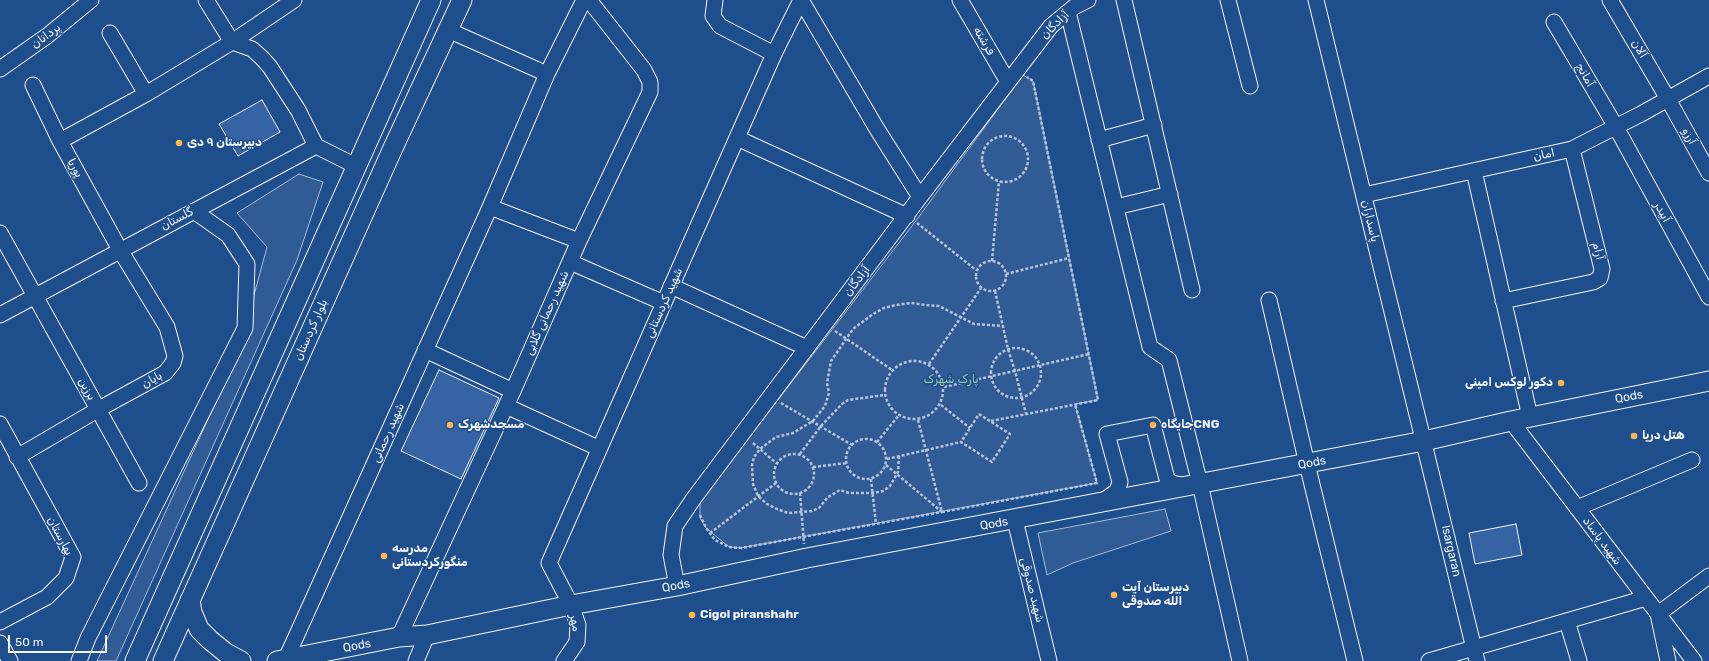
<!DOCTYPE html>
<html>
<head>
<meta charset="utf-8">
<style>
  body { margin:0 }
  #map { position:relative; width:1709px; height:661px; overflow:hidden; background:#1f4e8c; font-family:Rubik,sans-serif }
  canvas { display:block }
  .scale { position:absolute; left:8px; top:635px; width:99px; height:18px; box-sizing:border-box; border:2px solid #f2f6ff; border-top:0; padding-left:5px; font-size:12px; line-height:14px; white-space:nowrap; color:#f2f6ff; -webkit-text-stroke:3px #1f4e8c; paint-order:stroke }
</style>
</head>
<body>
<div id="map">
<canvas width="1709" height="661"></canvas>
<div class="scale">50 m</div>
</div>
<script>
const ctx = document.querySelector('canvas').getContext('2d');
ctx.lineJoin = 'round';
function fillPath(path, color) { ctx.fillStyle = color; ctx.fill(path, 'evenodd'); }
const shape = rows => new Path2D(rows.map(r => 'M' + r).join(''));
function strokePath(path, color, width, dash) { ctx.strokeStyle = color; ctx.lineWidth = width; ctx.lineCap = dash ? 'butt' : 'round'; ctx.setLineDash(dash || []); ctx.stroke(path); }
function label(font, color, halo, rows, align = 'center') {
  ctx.font = font + ' Rubik,Vazirmatn,sans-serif'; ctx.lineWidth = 3; ctx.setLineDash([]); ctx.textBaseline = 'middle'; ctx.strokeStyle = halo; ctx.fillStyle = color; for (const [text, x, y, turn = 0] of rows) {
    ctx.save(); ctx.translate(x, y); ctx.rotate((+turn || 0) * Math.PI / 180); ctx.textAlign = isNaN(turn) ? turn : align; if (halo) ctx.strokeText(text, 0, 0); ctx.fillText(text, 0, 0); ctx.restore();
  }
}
const built = shape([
  [1023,75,1033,81,1098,400,1075,404,1097,483,741,548,729,547,706,528,700,518,700,501,915,222,1023,75],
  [299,174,323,182,297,260,116,661,97,661,238,354,267,247,237,213,299,174],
  [1165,509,1171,531,1073,563,1047,575,1038,533,1165,509]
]);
const building = shape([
  [262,100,280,132,238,156,219,124,262,100],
  [439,370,499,398,461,479,401,451,439,370],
  [1516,524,1522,555,1475,564,1469,533,1516,524]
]);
const path = shape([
  '982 159a23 23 0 1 1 46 0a23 23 0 1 1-46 0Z',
  [917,223,976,270],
  '976 276a15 15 0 1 1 30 0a15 15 0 1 1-30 0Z',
  [992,261,999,181],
  [1006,274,1069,258],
  [995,291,1008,349,1015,371,1026,414],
  [835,331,892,370],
  '991 373a25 25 0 1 1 50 0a25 25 0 1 1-50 0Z',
  '885 390a29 29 0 1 1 58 0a29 29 0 1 1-58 0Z',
  [929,364,981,288],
  [944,387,1089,354],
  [781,403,852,445],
  [941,405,970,428],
  [979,414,1010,434,992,462,961,442,979,414],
  [918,420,942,512,1097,483,1075,404],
  [991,421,1098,400,1033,81,1027,77],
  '846 459a20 20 0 1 1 40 0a20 20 0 1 1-40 0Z',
  [877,442,899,415],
  [753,443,776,463],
  [800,454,821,426,842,404,848,400,885,395],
  '774 474a20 20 0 1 1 40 0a20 20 0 1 1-40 0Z',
  [899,456,898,472,890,486,883,491,873,493,849,493,840,490,828,497,819,508,812,511,788,513,777,509,767,504,758,496,753,484,752,465,754,457,760,449,776,437,793,433,813,421,825,406,829,393,827,383,831,361,853,329,873,314,884,308,896,305,911,303,926,305,939,306,974,324,1003,326],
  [887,459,961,442],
  [886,465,942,512],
  [813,467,847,463],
  [871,479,876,524],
  [800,493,804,544],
  [700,515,706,528,715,540,729,547,741,548,942,512],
  [710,533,776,483]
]);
const minor = shape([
  [206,0,232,42,252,49,262,58,270,67,298,110,316,146],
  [715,0,713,16,720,26,774,54],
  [801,0,877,129,920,197],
  [960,0,1008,82],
  [1124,0,1192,290],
  [1228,0,1250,86],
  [1316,0,1477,661],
  [1610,0,1668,99,1709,173],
  [1068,12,1150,347,1169,360,1200,484,1240,661],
  [1554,22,1616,127,1709,297],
  [448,30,547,74],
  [110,33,146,94],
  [0,69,47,36,91,0],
  [737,138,907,216],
  [1099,140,1154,125],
  [60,141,146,94,232,42,294,0],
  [1474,171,1530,417],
  [1364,195,1572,149,1641,114,1709,76],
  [490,207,579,241],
  [1116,207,1170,194],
  [0,233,139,483],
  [570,262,664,303],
  [671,286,807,348],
  [1269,300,1307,464,1355,661],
  [1503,301,1593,282,1600,278,1602,269,1572,149],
  [0,315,316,146,356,166],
  [425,350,513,391],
  [506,406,598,448],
  [1511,421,1694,661],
  [0,424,73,557,66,578,47,597,0,622],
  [17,457,99,409,165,373,173,363,175,356,167,327,120,250,60,141,33,85],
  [1103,501,1117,491,1120,482,1107,434,1153,425,1167,479,1172,483,1187,486],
  [1577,508,1692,460],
  [1015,520,1049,661],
  [677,586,671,555,675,526,694,498,920,197,1051,26,1074,7,1088,0],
  [1567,621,1579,661],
  [399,637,513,391,579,241,650,92,650,82,644,70,589,0],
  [0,643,10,661],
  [79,661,88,638,245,328,247,264,228,235,194,211],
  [285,661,490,207,547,74,584,0],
  [416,661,427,635],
  [564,661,577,642,578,625,571,605,549,563,774,54,801,0],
  [1429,661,1646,598],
  [1668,661,1658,614,1709,576]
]);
const major = shape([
  [190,600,192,612,199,629,210,640,226,653,241,661],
  [135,661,431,0],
  [163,661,393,148,462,0],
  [277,661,399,637,427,635,571,605,677,586,807,558,1424,441,1511,421,1709,381]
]);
const markers = [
  [179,143,4,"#ffb74d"],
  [1561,383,4,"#ffb74d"],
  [450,425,4,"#ffb74d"],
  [1153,425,4,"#ffb74d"],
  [1634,436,4,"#ffb74d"],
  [384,556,4,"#ffb74d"],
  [1114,595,4,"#ffb74d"],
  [692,615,4,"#ffb74d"]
];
const streetNames = [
  ["آزادگان",1055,25,-45],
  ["پردانان",46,36,-37],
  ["فرشته",984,41,60],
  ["آلان",1639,49,59],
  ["آمانج",1585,75,60],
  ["آرزو",1689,136,61],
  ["امان",1544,155,-13],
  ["پوریا",75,168,61],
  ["آبیدر",1662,212,61],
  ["گلستان",177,219,-28],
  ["پاسداران",1370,221,76],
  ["آرام",1598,251,76],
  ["آزادگان",857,281,-53],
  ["شهید کردستانی",664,303,-66],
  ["شهید رحمانی گلابی",547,313,-66],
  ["بلوار کردستان",311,330,-66],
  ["بایان",152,380,-30],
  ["برزین",87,389,61],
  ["Qods",1629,397,-11],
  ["شهید رحمانی",388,433,-66],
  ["Qods",1312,463,-11],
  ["Qods",994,524,-10],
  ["بهارستان",60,536,62],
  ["شهید پاساد",1602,541,53],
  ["Isargaran",1451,551,77],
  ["Qods",676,586,-11],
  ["شهید صدوقی",1032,590,76],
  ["مهر",575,623,80],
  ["Qods",357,646,-11]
];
const poiNames = [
  ["دبیرستان ۹ دی",187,143],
  ["دکور لوکس امینی",1553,383,"right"],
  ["مسجدشهرک",458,425],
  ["جایگاهCNG",1161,425],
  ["هتل دریا",1642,436],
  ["مدرسه",392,549],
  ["منگورکردستانی",392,563],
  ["دبیرستان آیت",1122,588],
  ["الله صدوقی",1122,602],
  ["Cigol piranshahr",700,615]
];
const parkNames = [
  ["پارک شهرک",951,380]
];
fillPath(built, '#305b95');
strokePath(built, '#a8bbd7', 1);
fillPath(building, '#3563a3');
strokePath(building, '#f2f6ff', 1);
strokePath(minor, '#f2f6ff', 17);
strokePath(major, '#f2f6ff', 21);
strokePath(path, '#b3c4dc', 2.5, [3, 2]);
strokePath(minor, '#1f4e8c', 15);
strokePath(major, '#1f4e8c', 19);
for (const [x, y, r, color] of markers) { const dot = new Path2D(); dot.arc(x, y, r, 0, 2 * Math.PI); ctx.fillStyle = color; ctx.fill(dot); strokePath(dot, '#1f4e8c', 1.5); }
label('12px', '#f2f6ff', '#1f4e8c', streetNames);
label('bold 12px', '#f2f6ff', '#1f4e8c', poiNames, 'left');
label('12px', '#97c8a6', '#1f4e8c', parkNames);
</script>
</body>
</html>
